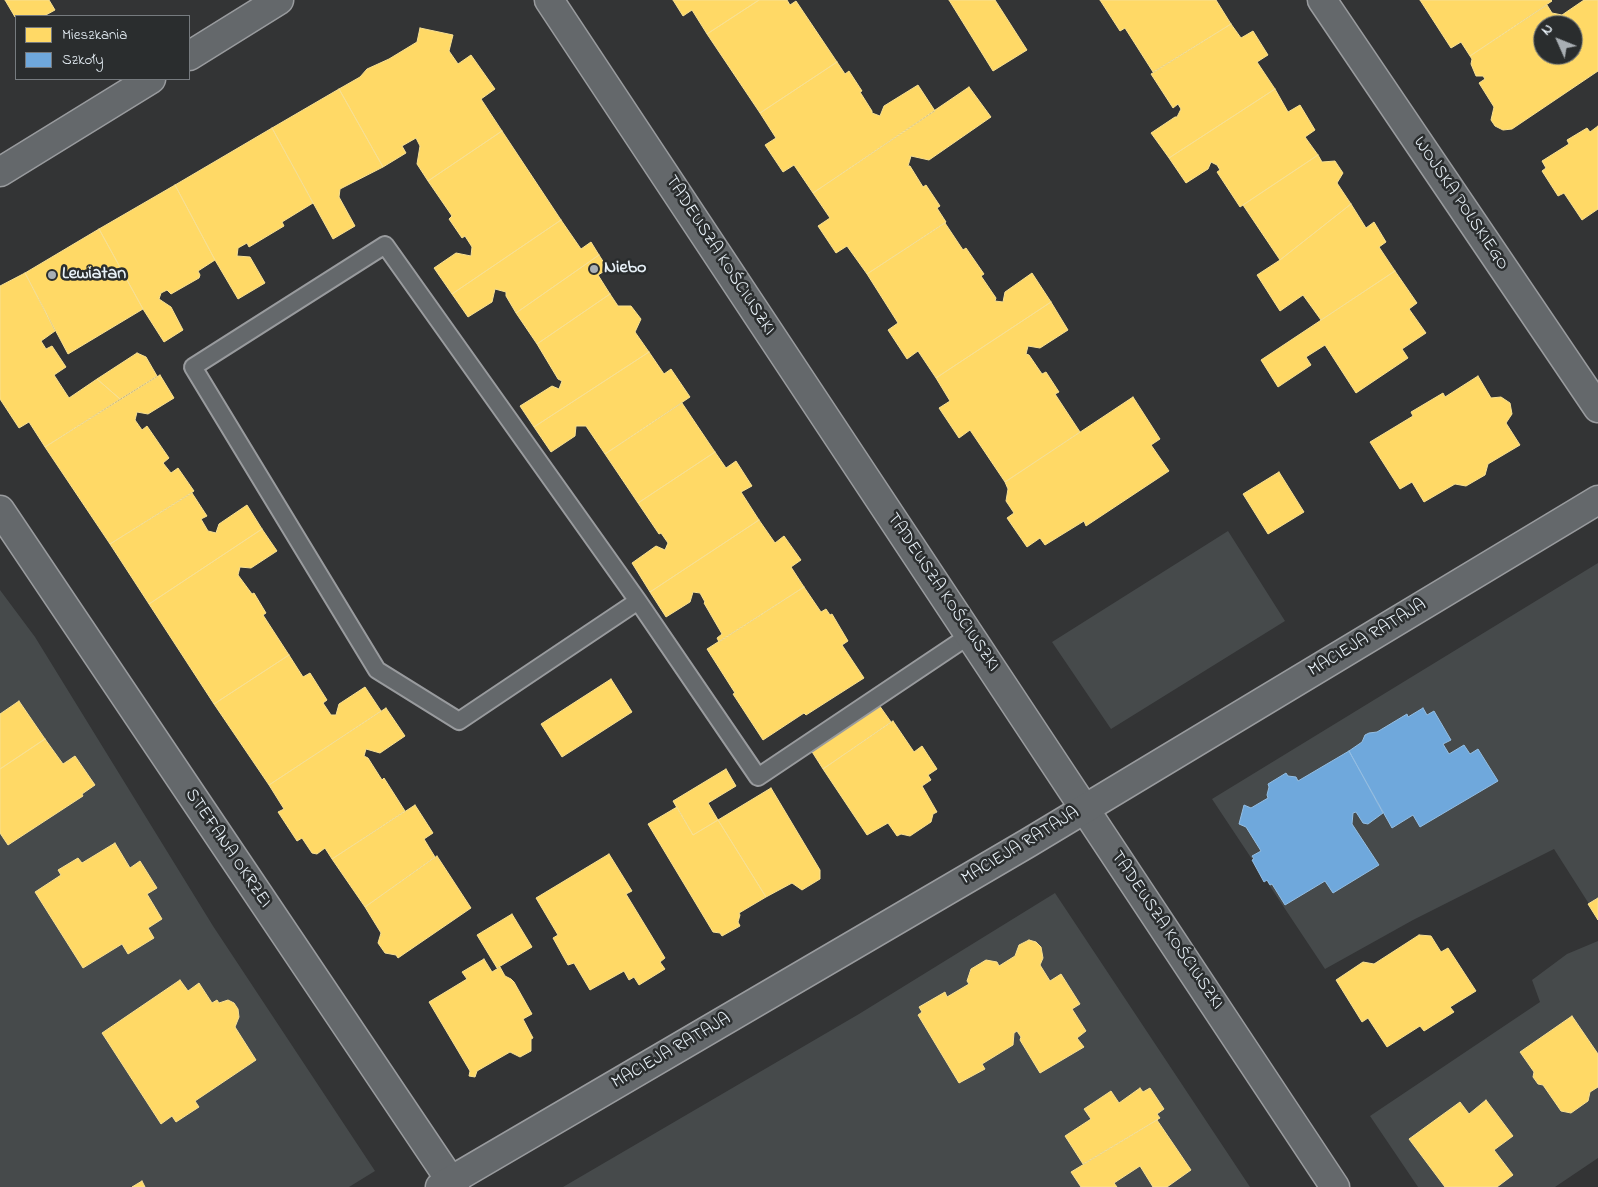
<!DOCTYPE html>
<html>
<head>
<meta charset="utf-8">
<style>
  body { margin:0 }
  #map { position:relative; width:1598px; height:1187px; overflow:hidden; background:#333435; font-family:"Indie Flower",sans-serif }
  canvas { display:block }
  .legend { position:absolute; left:15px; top:15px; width:175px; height:65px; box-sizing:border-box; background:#2a2d2e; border:1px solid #767b7f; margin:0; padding:6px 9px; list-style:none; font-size:15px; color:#e8f1f8 }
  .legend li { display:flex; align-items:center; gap:10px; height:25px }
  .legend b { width:25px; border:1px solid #767b7f }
  .north { position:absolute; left:1533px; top:15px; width:50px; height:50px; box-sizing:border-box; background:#2a2d2e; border:1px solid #767b7f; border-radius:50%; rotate:314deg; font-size:14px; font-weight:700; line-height:20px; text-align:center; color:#e8f1f8 }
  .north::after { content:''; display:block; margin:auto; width:18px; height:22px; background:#a9afb4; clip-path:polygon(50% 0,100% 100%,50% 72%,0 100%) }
</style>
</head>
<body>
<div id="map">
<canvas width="1598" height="1187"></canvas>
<ul class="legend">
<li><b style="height:14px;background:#ffd966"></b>Mieszkania</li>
<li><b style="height:14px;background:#6fa8dc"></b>Szkoły</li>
</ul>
<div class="north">N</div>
</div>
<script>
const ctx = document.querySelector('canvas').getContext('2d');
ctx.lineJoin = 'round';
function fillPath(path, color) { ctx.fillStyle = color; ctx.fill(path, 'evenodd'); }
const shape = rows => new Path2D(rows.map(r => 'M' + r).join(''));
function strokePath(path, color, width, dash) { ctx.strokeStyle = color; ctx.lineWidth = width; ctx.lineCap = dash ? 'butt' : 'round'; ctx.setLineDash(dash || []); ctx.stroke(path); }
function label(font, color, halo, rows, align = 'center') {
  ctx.font = font + ' "Indie Flower",sans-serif'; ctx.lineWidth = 5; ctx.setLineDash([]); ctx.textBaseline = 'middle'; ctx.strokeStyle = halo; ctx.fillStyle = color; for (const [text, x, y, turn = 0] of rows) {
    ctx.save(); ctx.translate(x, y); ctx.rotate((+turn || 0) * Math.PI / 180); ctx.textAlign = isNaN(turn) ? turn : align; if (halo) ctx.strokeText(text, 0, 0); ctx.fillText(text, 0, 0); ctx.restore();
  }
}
const green = shape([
  [1228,531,1285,621,1111,729,1052,642],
  [1598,563,1598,918,1554,849,1413,920,1325,969,1212,799],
  [0,590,35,637,213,926,375,1171,349,1187,0,1187],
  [1055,893,1250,1187,563,1187,859,1014],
  [1598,941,1598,1158,1555,1187,1418,1187,1370,1116,1540,1002,1532,980,1567,954]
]);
const homes = shape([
  [5,0,49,0,55,10,44,16,18,16,15,17,5,0],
  [673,0,759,0,707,34,692,10,683,16,673,0],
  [759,0,787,0,790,5,796,1,837,62,760,113,707,34,759,0],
  [949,0,995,0,1027,50,993,71,949,0],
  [1100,0,1216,0,1231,24,1153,72,1125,28,1120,31,1100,0],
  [1420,0,1551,0,1552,1,1470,56,1461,42,1451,48,1420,0],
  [1584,0,1598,0,1598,71,1512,129,1503,130,1495,126,1491,120,1494,107,1479,83,1485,79,1483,76,1476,76,1471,64,1472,59,1470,56,1547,5,1552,13,1562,15,1584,0],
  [1543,25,1573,25,1573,55,1543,55,1543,25],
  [1231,24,1241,38,1253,31,1268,55,1257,62,1275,89,1169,158,1151,133,1175,117,1177,117,1181,109,1178,104,1173,108,1151,74,1231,24],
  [420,28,453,35,449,51,458,64,471,55,495,89,481,99,502,131,428,181,417,164,420,146,416,138,402,146,406,153,383,167,339,89,360,77,367,69,389,59,417,42,420,28],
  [837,62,845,74,849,71,862,91,860,92,872,111,872,113,880,116,884,106,918,85,935,111,813,193,794,165,783,172,765,145,776,138,760,113,837,62],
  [969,87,991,117,929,160,911,156,908,166,910,166,923,187,926,185,940,206,937,208,946,222,867,274,847,246,836,253,818,226,830,218,813,193,969,87],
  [339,89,383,167,340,189,339,197,355,226,333,239,272,128,339,89],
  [1275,89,1288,112,1300,105,1315,130,1305,137,1318,155,1240,207,1217,172,1220,170,1217,165,1211,162,1208,169,1186,183,1169,158,1275,89],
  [1598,126,1598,209,1582,220,1564,193,1558,196,1542,171,1546,168,1542,161,1569,144,1567,140,1587,128,1590,132,1598,126],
  [272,128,313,203,282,222,284,226,249,247,247,243,238,248,237,256,250,257,265,283,238,299,215,260,175,185,272,128],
  [502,131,561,220,452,294,434,268,456,253,471,256,472,247,465,236,462,238,449,219,452,216,428,181,502,131],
  [1318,155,1322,162,1335,161,1343,173,1337,183,1351,204,1280,260,1243,205,1318,155],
  [175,185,215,260,198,271,200,275,199,278,171,294,167,290,161,293,159,299,171,307,183,330,164,342,143,309,99,229,175,185],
  [1351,204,1366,228,1374,222,1386,242,1379,247,1395,271,1321,320,1303,295,1280,311,1257,275,1280,260,1351,204],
  [561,220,581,249,591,242,599,255,516,313,506,296,506,292,495,289,492,302,468,317,452,294,561,220],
  [945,223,963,250,966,248,984,274,981,276,996,298,995,301,1003,302,1005,292,1032,273,1051,302,936,378,918,351,907,359,888,330,898,323,867,274,945,223],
  [99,229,143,309,68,354,25,273,99,229],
  [599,255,608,269,598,275,610,294,537,344,516,313,599,255],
  [1395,271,1417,303,1409,309,1426,333,1402,349,1408,358,1356,393,1325,345,1306,357,1311,365,1278,387,1261,360,1395,271],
  [25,273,55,331,41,341,46,349,52,346,66,367,54,375,69,398,97,379,120,399,45,447,29,422,19,428,0,399,0,286,25,273],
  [610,294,618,306,631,306,641,319,635,332,649,352,534,427,520,406,552,386,559,389,562,381,558,379,537,344,610,294],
  [1051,302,1068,330,1040,348,1028,346,1026,354,1029,355,1042,374,1046,372,1059,392,1055,394,1080,432,1005,482,970,430,959,438,939,408,950,401,936,378,1051,302],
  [649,352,664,374,671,369,690,397,605,454,586,426,576,426,575,436,551,452,534,427,649,352],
  [137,353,146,357,157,376,120,399,97,379,137,353],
  [160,375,174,398,148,414,137,412,135,420,142,430,147,426,169,458,163,463,171,473,178,468,194,491,110,544,45,447,160,375],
  [1478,376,1491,398,1501,397,1510,403,1512,414,1506,423,1520,445,1488,464,1485,475,1466,486,1455,484,1424,502,1412,482,1400,489,1370,442,1413,416,1411,412,1443,393,1445,397,1478,376],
  [1133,397,1160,439,1151,445,1169,471,1086,526,1084,521,1045,545,1040,538,1027,547,1007,518,1014,513,1006,501,1008,489,1005,482,1133,397],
  [682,403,715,452,638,503,605,454,682,403],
  [715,452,726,468,736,461,752,486,741,492,759,520,650,592,632,563,656,546,665,550,668,543,661,533,659,534,638,503,715,452],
  [1279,472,1304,512,1268,534,1243,494,1279,472],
  [192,493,207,516,201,519,208,531,216,533,219,524,247,505,262,529,149,604,110,544,192,493],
  [759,520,775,543,784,536,801,560,791,567,804,587,719,642,717,638,722,634,704,603,705,602,700,593,693,592,690,602,666,617,650,592,759,520],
  [262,529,277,551,251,568,240,567,238,575,252,594,254,593,266,613,263,615,289,655,214,704,149,604,262,529],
  [804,587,821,612,826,609,830,615,832,614,848,641,842,645,864,678,806,715,804,713,763,740,733,694,735,693,707,649,804,587],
  [289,655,303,677,310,673,327,700,323,703,331,715,336,715,339,704,365,687,381,711,269,785,214,704,289,655],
  [611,679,632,712,562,757,541,724,611,679],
  [19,701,45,739,0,769,0,714,19,701],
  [879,705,891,722,823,769,809,747,879,705],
  [386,708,405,736,380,753,366,749,364,756,368,758,382,780,384,778,405,811,332,859,325,848,317,854,312,853,302,838,297,841,278,812,284,809,269,785,386,708],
  [893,721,914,752,922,746,937,769,928,775,931,780,922,786,937,812,933,814,931,822,910,836,901,834,897,836,888,823,867,835,823,769,893,721],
  [45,739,63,764,75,756,95,785,82,794,83,796,8,845,0,833,0,769,45,739],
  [726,769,736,786,708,803,718,820,693,835,673,801,726,769],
  [771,788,820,870,820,879,802,890,792,883,766,897,718,820,771,788],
  [415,805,433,833,424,839,435,857,365,907,332,859,415,805],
  [677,807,693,835,718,820,766,897,739,913,740,915,738,922,740,926,722,936,720,933,713,932,648,824,677,807],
  [115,843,130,868,140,861,157,888,147,894,162,919,148,928,154,938,128,954,122,944,83,968,35,892,61,875,58,870,78,858,82,863,115,843],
  [609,854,632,891,626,894,665,958,660,962,665,969,639,985,634,977,629,980,624,971,590,990,574,963,568,965,553,938,558,935,536,898,609,854],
  [437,856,471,908,398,958,396,955,385,953,378,943,381,933,365,907,437,856],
  [1598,898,1598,920,1588,904,1598,898],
  [512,914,532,947,497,968,477,935,512,914],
  [1419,935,1431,936,1441,952,1448,948,1476,991,1450,1007,1454,1012,1424,1031,1420,1026,1387,1047,1368,1018,1362,1022,1336,980,1363,962,1374,964,1419,935],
  [1029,940,1036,942,1041,947,1043,958,1040,965,1050,981,1061,974,1080,1004,1072,1009,1086,1031,1077,1038,1084,1047,1040,1073,1020,1040,1021,1037,1017,1031,1014,1033,1013,1045,982,1064,985,1069,959,1083,918,1015,922,1012,919,1007,945,992,947,997,969,984,967,981,971,969,986,960,997,962,999,966,1015,956,1019,945,1029,940],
  [484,959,492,972,500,967,505,976,511,979,514,982,532,1014,523,1019,533,1038,531,1039,531,1051,520,1057,510,1052,477,1071,475,1077,469,1076,470,1071,429,1002,467,979,462,972,484,959],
  [180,980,188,991,199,983,212,1003,217,1000,219,1003,228,1000,234,1003,238,1009,239,1017,235,1027,256,1060,195,1101,199,1107,176,1122,172,1116,161,1124,102,1033,180,980],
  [1572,1016,1598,1054,1598,1087,1590,1092,1588,1101,1571,1113,1561,1111,1543,1085,1538,1084,1533,1077,1534,1072,1520,1052,1572,1016],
  [1140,1088,1143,1092,1150,1088,1164,1109,1157,1114,1160,1118,1083,1164,1065,1136,1091,1119,1084,1109,1111,1091,1119,1103,1140,1088],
  [1486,1100,1513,1136,1494,1150,1513,1175,1497,1187,1445,1187,1409,1139,1460,1102,1469,1114,1486,1100],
  [1157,1120,1191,1170,1167,1187,1153,1187,1140,1166,1114,1183,1117,1187,1081,1187,1071,1172,1157,1120],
  [142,1181,145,1187,132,1187,142,1181]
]);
const schools = shape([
  [1423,708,1427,715,1434,711,1451,740,1443,744,1449,754,1464,745,1470,754,1478,749,1498,781,1420,827,1413,815,1392,828,1349,751,1362,742,1365,735,1369,733,1377,732,1407,714,1408,717,1423,708],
  [1349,751,1383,813,1368,824,1363,823,1356,812,1353,813,1352,824,1379,865,1333,893,1325,881,1285,905,1272,884,1270,885,1267,880,1264,882,1252,860,1254,859,1252,856,1261,851,1246,827,1239,824,1244,805,1251,808,1268,798,1267,795,1269,787,1268,784,1286,773,1288,776,1296,777,1298,781,1349,751]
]);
const lane = shape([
  [638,601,459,721,377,670,193,367,385,245,638,601,758,777,970,635]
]);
const street = shape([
  [549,0,1335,1187],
  [1322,0,1598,408],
  [189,56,279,0],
  [0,172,151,79],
  [0,510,455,1187]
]);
const secondary = shape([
  [440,1187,1028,843,1598,500]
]);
const markers = [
  [594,269,5,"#a9afb4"],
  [52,275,5,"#a9afb4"]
];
const streetNames = [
  ["WOJSKA POLSKIEGO",1460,204,56],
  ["TADEUSZA KOŚCIUSZKI",719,256,57],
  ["TADEUSZA KOŚCIUSZKI",942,593,56],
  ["MACIEJA RATAJA",1368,639,-31],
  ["MACIEJA RATAJA",1021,847,-31],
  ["STEFANA OKRZEI",227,849,56],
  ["TADEUSZA KOŚCIUSZKI",1166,931,56],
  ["MACIEJA RATAJA",672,1052,-30]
];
const poiNames = [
  ["Niebo",604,269],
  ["Lewiatan",62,275]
];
fillPath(green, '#464a4b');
fillPath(homes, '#ffd966');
strokePath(homes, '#f8e092', 1);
fillPath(schools, '#6fa8dc');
strokePath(schools, '#93bee4', 1);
strokePath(lane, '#999b9e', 20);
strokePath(street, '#999b9e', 31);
strokePath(secondary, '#999b9e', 31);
strokePath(lane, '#64686b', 16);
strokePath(street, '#64686b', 28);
strokePath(secondary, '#64686b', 28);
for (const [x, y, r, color] of markers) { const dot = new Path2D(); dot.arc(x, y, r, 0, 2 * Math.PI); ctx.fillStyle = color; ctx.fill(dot); strokePath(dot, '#2a2d2e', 2); }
label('18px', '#e8f1f8', '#2a2d2e', streetNames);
label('bold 18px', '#e8f1f8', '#2a2d2e', poiNames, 'left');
</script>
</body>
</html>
